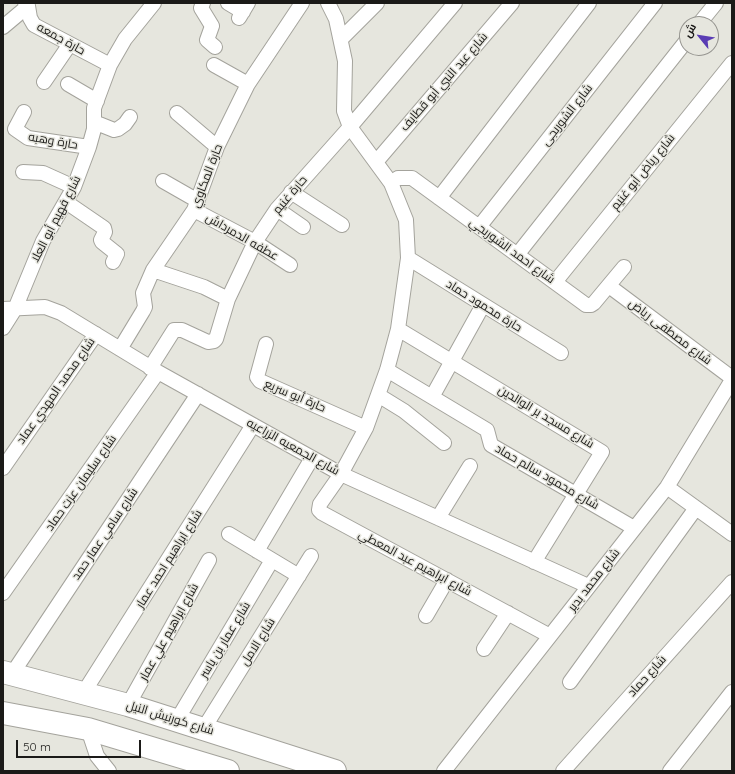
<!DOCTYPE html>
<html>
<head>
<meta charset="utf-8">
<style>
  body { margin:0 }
  #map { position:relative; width:735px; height:774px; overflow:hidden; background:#e6e6de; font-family:Quicksand,Cairo,sans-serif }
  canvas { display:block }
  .frame { position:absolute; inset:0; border:4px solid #1b1a18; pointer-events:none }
  .north { position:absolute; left:679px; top:16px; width:40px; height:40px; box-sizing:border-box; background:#e6e6de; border:1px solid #95948f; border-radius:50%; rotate:300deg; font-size:11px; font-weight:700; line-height:16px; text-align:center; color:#1b1a18 }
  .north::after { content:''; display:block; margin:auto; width:14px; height:18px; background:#5a3cb4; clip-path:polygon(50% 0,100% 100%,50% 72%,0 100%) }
  .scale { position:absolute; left:16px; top:740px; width:125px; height:18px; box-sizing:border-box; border:2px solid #1b1a18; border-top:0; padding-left:5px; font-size:12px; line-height:14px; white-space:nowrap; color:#1b1a18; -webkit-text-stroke:3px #e6e6de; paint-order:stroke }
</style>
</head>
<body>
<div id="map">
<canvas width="735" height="774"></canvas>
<div class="frame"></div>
<div class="north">ش</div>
<div class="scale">50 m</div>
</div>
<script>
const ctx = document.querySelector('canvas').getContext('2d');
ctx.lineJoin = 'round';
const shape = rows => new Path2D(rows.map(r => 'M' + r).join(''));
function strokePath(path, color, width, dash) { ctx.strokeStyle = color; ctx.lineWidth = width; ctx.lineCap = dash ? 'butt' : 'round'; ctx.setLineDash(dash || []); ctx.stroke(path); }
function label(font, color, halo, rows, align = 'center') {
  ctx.font = font + ' Quicksand,Cairo,sans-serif'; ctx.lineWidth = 3; ctx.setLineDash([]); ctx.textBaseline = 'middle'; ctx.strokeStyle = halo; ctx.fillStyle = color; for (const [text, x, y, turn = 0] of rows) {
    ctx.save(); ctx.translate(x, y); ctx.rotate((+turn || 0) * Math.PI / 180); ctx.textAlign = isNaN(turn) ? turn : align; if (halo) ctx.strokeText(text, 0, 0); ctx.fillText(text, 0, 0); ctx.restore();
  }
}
const minor = shape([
  [25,3,28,6,30,18,34,25,110,65],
  [203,3,201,8,212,26,207,40,215,47],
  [228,3,243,12],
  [328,3,336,19,345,61,344,111,350,127,391,183,406,220,408,258,398,329,387,370,366,428,341,474,320,504,319,510,322,513,550,636],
  [239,18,248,3],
  [699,24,716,3],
  [3,27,28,6],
  [341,39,377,3],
  [214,65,248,84],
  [44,82,70,44],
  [68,84,97,101],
  [24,112,15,129,28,138,89,147],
  [177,113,217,147],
  [94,122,114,130,118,129,125,124,130,117],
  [376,162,512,3],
  [23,172,43,173,74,187],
  [163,181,198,201],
  [391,183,398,178,412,178,586,305,591,305,594,303,624,267],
  [291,192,342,225],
  [439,198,589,3],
  [66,202,104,228,105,232,101,240,102,242,117,254,113,262],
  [277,209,303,227],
  [194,210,255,242,290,265],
  [479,227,655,3],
  [517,255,687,40],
  [408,258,561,353],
  [153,270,204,287,228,299],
  [555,282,732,63],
  [609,286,732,378],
  [3,309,45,307,61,313,158,372,341,474,588,586],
  [3,328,15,309,43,241,74,187,89,147,94,129,94,108,110,65,125,39,154,3],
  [398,329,602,452,534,562],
  [266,344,257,377,260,381,366,428],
  [120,349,143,311,145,307,143,293,153,270,194,210,217,147,248,84,302,3],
  [150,368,174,330,182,330,208,342,214,341,216,339,228,299,255,242,277,209,350,127,455,3],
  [387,370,487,430,491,445,634,528],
  [378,395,404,411,444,443],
  [432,397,483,305],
  [3,468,96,334],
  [667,487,732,534],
  [438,518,470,466],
  [229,534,299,576],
  [257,551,312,458],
  [3,593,158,372],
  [426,616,447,580],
  [484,649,508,613],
  [12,674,198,394],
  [570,682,696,508],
  [84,692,253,425],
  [128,705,209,560],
  [177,720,272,560],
  [204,728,311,556],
  [88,729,97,756,109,771],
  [444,771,667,487,732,380],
  [563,771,732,582],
  [670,771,732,692]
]);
const trunk = shape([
  [3,672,128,705,335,771],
  [3,713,88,729,228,771]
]);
const streetNames = [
  ["حارة جمعه",61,39,29],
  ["شارع عبد النبي أبو قطايف",444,82,-49],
  ["شارع الشوربجى",567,115,-52],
  ["حارة وهبه",53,141,10],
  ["شارع رياض أبو غنيم",643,172,-51],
  ["حارة المكاوي",207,176,-69],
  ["حارة غنيم",290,195,-50],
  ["شارع فهيم أبو العلا",56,219,-63],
  ["عطفه الدمرداش",242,237,30],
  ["شارع احمد الشوربجي",512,251,36],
  ["حارة محمود حماد",484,306,32],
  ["شارع مصطفى رياض",670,332,37],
  ["شارع محمد المهدي عماد",56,391,-55],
  ["حارة أبو سريع",295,396,23],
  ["شارع مسجد بر الوالدين",546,417,31],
  ["شارع الجمعيه الزراعيه",293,447,29],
  ["شارع محمود سالم حماد",547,477,30],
  ["شارع سليمان عزت حماد",81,483,-55],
  ["شارع سامي عمار حمد",105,534,-56],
  ["شارع ابراهيم احمد عمار",169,559,-58],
  ["شارع ابراهيم عبد المعطي",415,563,28],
  ["شارع محمد بدير",594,580,-52],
  ["شارع ابراهيم علي عمار",169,632,-61],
  ["شارع عمار بن ياسر",225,640,-59],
  ["شارع الامل",258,642,-58],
  ["شارع حماد",647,676,-48],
  ["شارع كورنيش النيل",170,718,17]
];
strokePath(minor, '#a4a39c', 16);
strokePath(trunk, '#a4a39c', 24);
strokePath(minor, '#fff', 14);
strokePath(trunk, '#fff', 22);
label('12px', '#1b1a18', '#e6e6de', streetNames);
</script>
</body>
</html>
